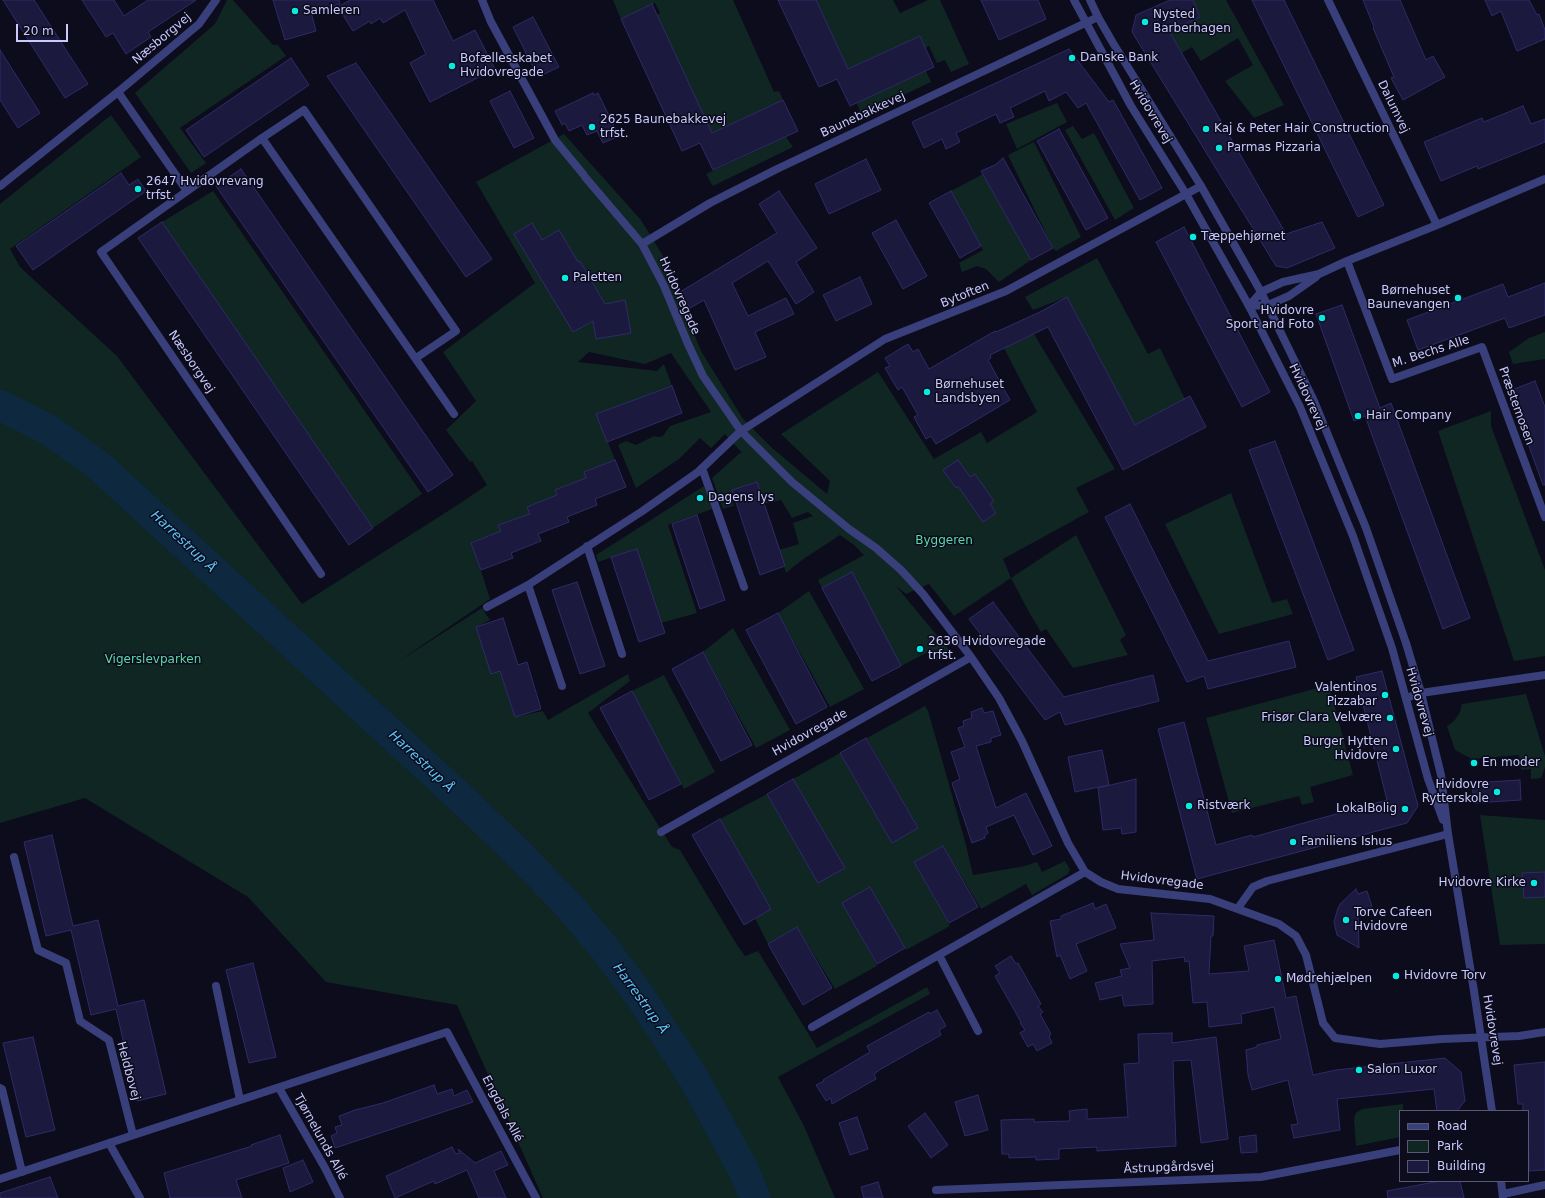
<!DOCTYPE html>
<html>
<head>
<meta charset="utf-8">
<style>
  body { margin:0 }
  #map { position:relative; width:1545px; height:1198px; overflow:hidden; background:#0c0c1c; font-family:"DejaVu Sans",sans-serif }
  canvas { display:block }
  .legend { position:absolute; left:1399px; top:1110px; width:130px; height:72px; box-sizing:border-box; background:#0c0c1c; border:1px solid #585876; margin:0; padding:5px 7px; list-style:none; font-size:12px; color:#c9cafd }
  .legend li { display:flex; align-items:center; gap:8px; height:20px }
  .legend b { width:20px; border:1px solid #585876 }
  .scale { position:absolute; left:16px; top:24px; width:52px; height:18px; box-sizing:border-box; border:2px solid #c9cafd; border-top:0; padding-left:5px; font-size:12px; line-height:14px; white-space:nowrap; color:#c9cafd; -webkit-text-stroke:3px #0c0c1c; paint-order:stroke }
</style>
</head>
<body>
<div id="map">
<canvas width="1545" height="1198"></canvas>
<ul class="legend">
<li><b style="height:5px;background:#383f7a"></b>Road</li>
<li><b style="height:11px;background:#0f2622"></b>Park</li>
<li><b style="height:11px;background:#1b193d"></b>Building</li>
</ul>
<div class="scale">20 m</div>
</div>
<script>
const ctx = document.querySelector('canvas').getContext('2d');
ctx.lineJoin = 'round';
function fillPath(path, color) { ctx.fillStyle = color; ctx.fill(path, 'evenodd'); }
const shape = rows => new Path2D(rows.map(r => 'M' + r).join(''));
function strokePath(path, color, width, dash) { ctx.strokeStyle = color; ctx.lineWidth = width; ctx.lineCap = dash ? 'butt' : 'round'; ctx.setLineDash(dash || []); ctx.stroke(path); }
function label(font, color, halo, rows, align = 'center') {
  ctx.font = font + ' "DejaVu Sans",sans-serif'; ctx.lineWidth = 3; ctx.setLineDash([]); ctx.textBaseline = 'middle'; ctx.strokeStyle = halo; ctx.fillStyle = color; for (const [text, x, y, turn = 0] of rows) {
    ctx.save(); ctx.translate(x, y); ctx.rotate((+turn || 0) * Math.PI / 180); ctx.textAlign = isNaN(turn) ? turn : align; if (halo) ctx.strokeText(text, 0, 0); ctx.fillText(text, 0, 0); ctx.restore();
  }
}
const green = shape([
  [227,0,233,0,273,45,278,45,286,56,180,128,206,163,191,173,135,93,215,24],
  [613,0,733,0,774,92,779,91,783,100,712,133,657,15,660,13,655,3,621,19],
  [816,0,893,0,900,13,928,0,940,0,969,64,951,72,945,60,937,63,929,46,925,48,920,36,848,69],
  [1193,0,1226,0,1284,105,1254,118,1225,81,1253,65,1238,38,1201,61,1192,47,1182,53,1169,31,1200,17],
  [926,71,931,82,861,115,857,103],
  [1057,103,1067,122,1017,149,1006,124],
  [111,115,141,157,10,249,20,267,117,356,302,604,459,504,487,485,472,461,470,462,446,430,476,401,443,352,535,283,476,182,564,134,641,220,663,256,701,351,743,419,771,447,827,494,830,481,781,434,878,372,934,459,981,432,987,443,1037,412,1004,348,1034,334,1115,469,1076,488,1089,512,1003,559,1011,578,1076,535,1126,635,1120,640,1128,655,1073,668,1046,629,1041,632,1030,614,1011,578,954,616,929,584,906,594,896,586,950,651,936,661,930,651,901,666,852,573,822,588,818,580,864,555,854,545,840,535,802,560,786,573,779,550,799,544,793,523,813,516,808,512,792,518,781,500,764,504,756,482,732,490,734,495,731,496,734,506,723,509,712,478,740,453,742,453,725,434,711,448,700,438,679,459,636,488,618,445,626,441,636,445,654,436,659,437,663,436,670,426,711,412,671,353,645,364,589,352,578,362,657,371,664,364,672,386,597,414,615,460,584,472,586,478,555,490,557,495,527,507,530,514,499,525,501,531,472,542,490,599,399,661,482,608,490,620,476,627,500,671,515,717,543,711,548,720,628,674,630,681,588,713,672,847,680,850,737,945,745,956,758,951,817,1048,927,987,930,994,778,1077,804,1126,835,1198,543,1198,457,1005,326,982,248,897,85,798,0,823,0,204],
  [1073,126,1082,139,1094,133,1134,208,1115,220,1065,130],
  [786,137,793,147,713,186,706,174],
  [1034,142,1081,237,1056,251,1053,248,1008,155],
  [983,174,1031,260,999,282,986,269,977,266,962,272,959,263,983,250,951,191],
  [213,191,422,494,373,528,162,222],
  [1097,258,1148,354,1160,348,1185,399,1135,425,1067,297,1033,310,1025,297],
  [1545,332,1545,359,1513,364,1509,352,1529,338],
  [1491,411,1491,426,1545,570,1545,656,1514,661,1438,431],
  [704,486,712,509,668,525,697,613,661,623,637,549,598,562,596,555],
  [1231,493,1272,603,1287,599,1293,614,1219,634,1165,524],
  [809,591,864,689,830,707,778,613],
  [733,628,790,730,756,748,703,652],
  [664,675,715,772,684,789,632,691],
  [1329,685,1353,775,1310,787,1314,802,1302,805,1299,796,1232,813,1206,718],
  [1526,694,1545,756,1545,767,1541,778,1531,779,1531,769,1521,770,1519,755,1472,759,1455,750,1447,726,1454,721,1460,712,1462,704],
  [925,706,928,711,939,749,966,845,973,875,1025,866,1037,862,1042,872,1065,861,1070,869,1068,874,1032,895,1026,884,981,909,943,846,914,862,950,926,906,950,870,887,843,903,877,966,835,989,797,927,768,944,755,918,771,909,720,819,767,794,818,883,844,868,793,779,840,753,892,843,918,828,867,738],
  [1480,815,1545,820,1545,944,1500,945],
  [1403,1104,1403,1111,1400,1111,1400,1137,1356,1146,1354,1120,1355,1115,1357,1112,1362,1109]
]);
const river = shape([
  [0,405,49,430,98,465,463,800,518,853,570,907,605,949,640,996,692,1075,743,1169,755,1198]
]);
const building = shape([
  [3,0,34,0,88,84,65,98,3,0],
  [82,0,114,0,124,16,148,0,196,0,148,32,151,37,126,54,113,33,106,37,82,0],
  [273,0,339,0,340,4,311,12,316,31,285,40,273,0],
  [350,0,433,0,453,41,475,30,495,69,430,102,410,63,426,54,405,10,383,23,380,18,371,24,370,21,353,31,338,7,350,0],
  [778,0,816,0,848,69,920,36,934,67,850,106,837,79,819,87,778,0],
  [981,0,1038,0,1046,19,999,40,981,0],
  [1170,0,1193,0,1200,17,1169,31,1286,234,1322,222,1335,248,1287,268,1276,266,1132,32,1136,15,1170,0],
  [1252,0,1284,0,1384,205,1358,217,1252,0],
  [1363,0,1400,0,1426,60,1433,56,1445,77,1403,100,1391,78,1394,77,1373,28,1374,27,1363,0],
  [1485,0,1529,0,1537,15,1539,14,1545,30,1545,39,1517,51,1501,11,1492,16,1485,0],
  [652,4,712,133,783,100,798,131,713,170,700,143,682,151,621,19,652,4],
  [533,17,559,67,538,77,513,27,533,17],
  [1069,49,1109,102,1113,100,1162,188,1140,200,1086,103,1078,108,1066,92,1049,101,1045,91,1010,108,1014,117,1000,123,996,114,956,133,960,142,946,149,942,139,924,148,912,122,1069,49],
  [0,50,40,113,18,128,0,100,0,50],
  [291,58,309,85,204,157,186,130,291,58],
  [356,63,492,259,466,277,327,76,356,63],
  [510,91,534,138,514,148,490,101,510,91],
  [593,93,594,95,598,93,619,136,603,143,597,131,587,135,582,125,569,131,565,123,562,125,555,111,593,93],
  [1523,106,1531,124,1545,119,1545,142,1478,169,1477,166,1441,181,1424,142,1482,118,1484,122,1523,106],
  [1059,129,1108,218,1086,230,1037,141,1059,129],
  [1003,158,1053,248,1031,260,981,171,995,165,1003,158],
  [866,159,881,190,829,214,815,184,866,159],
  [241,169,453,475,428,492,216,186,241,169],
  [121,173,129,185,138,179,146,191,33,270,16,246,121,173],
  [779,191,817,248,796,262,814,292,796,304,768,261,732,283,748,316,786,298,794,314,755,332,766,357,735,370,704,300,690,308,680,292,777,233,759,204,779,191],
  [951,191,981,246,960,258,929,203,951,191],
  [896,220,927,276,903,289,872,233,896,220],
  [162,222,373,528,349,545,138,238,162,222],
  [532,223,542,240,559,230,578,262,580,261,605,304,625,300,631,333,596,339,593,321,573,332,514,234,532,223],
  [1184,227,1270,392,1242,407,1156,242,1184,227],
  [860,277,872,304,836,321,823,295,860,277],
  [1545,283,1545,315,1509,328,1505,318,1418,350,1407,320,1503,284,1508,297,1545,283],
  [1067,297,1135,425,1190,396,1206,427,1123,470,1048,327,990,355,991,358,988,360,1010,400,936,444,931,436,926,439,914,417,918,415,902,387,898,390,885,368,890,366,885,358,908,344,913,352,918,349,929,369,995,331,996,332,1040,312,1067,297],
  [1342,305,1380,408,1391,403,1470,618,1443,629,1365,416,1354,421,1316,314,1342,305],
  [1535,381,1545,407,1545,485,1543,485,1509,391,1535,381],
  [672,386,682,413,607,442,596,414,672,386],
  [1275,441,1354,650,1328,660,1249,450,1275,441],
  [615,460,626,487,595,499,597,505,567,517,569,522,538,534,541,541,511,553,513,558,481,570,471,543,501,531,498,525,530,514,527,507,557,495,555,490,586,478,584,472,615,460],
  [958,460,970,477,975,474,994,501,990,504,996,513,983,522,958,486,956,488,943,470,958,460],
  [757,482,785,566,760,575,732,490,757,482],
  [1130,504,1208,661,1289,641,1296,667,1208,689,1204,676,1187,682,1105,517,1130,504],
  [697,515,725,600,700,609,672,524,697,515],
  [637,549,665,633,639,642,611,557,637,549],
  [852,572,901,666,872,681,822,588,852,572],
  [577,582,605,666,580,674,552,590,577,582],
  [993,602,1064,697,1153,675,1159,701,1065,725,1060,712,1045,720,969,619,993,602],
  [778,613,827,707,796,724,746,630,778,613],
  [503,618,518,665,527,662,541,709,515,717,500,671,491,674,476,627,503,618],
  [703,652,752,745,721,761,672,669,703,652],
  [1382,671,1418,806,1407,823,1197,879,1158,729,1184,722,1216,845,1252,835,1253,837,1387,800,1356,677,1382,671],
  [632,691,681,784,649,800,600,708,632,691],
  [982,708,984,713,993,711,1001,735,991,738,991,742,976,746,996,808,1026,793,1052,846,1033,855,1014,815,986,827,988,833,985,835,985,838,972,843,952,783,960,779,951,752,965,747,958,728,964,726,963,721,972,718,971,712,982,708],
  [866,738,918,828,892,843,840,753,866,738],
  [1102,750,1109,785,1075,792,1068,757,1102,750],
  [793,779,845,868,818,883,767,794,793,779],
  [1136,779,1136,832,1122,834,1121,828,1103,830,1098,788,1136,779],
  [1520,780,1521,800,1474,803,1472,783,1520,780],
  [720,819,771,909,744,925,692,835,720,819],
  [52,835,73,926,98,920,118,1006,144,1000,166,1094,137,1101,116,1009,91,1015,71,930,46,936,24,842,52,835],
  [943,846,978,907,949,923,914,862,943,846],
  [1545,872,1545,897,1524,898,1522,873,1545,872],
  [870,887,905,948,877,964,842,903,870,887],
  [1356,889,1358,894,1367,891,1372,907,1358,915,1359,948,1337,935,1334,922,1338,908,1341,903,1356,889],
  [1093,903,1095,909,1106,904,1116,928,1076,944,1087,971,1070,979,1060,955,1057,957,1050,921,1061,919,1061,916,1093,903],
  [1151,913,1214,916,1213,936,1211,936,1209,974,1249,971,1244,946,1274,940,1286,998,1296,996,1313,1075,1336,1070,1445,1058,1461,1072,1465,1101,1457,1111,1437,1111,1434,1089,1337,1099,1340,1130,1294,1138,1291,1125,1298,1124,1288,1080,1252,1090,1248,1075,1246,1050,1257,1047,1257,1045,1281,1039,1274,1007,1241,1014,1242,1023,1209,1027,1207,1002,1193,1003,1189,961,1185,962,1184,957,1152,961,1153,1004,1124,1006,1122,995,1100,1000,1095,983,1122,976,1120,970,1130,968,1120,944,1154,940,1151,913],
  [797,927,832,988,803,1005,768,944,797,927],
  [1011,956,1016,964,1018,963,1041,1004,1038,1006,1043,1012,1040,1014,1051,1034,1049,1036,1052,1043,1037,1051,1033,1044,1028,1047,1020,1033,1025,1030,1020,1023,1021,1022,995,976,1000,973,995,966,1011,956],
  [253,963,276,1057,249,1063,226,970,253,963],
  [937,1010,946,1026,939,1030,941,1035,881,1069,874,1074,876,1079,832,1104,831,1098,826,1101,816,1085,824,1081,823,1080,870,1052,867,1046,929,1012,930,1014,937,1010],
  [1172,1033,1172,1043,1216,1037,1228,1139,1201,1143,1191,1060,1173,1061,1176,1146,1097,1151,1097,1147,1059,1149,1059,1159,1036,1160,1036,1157,1009,1158,1009,1154,1002,1154,1001,1120,1034,1119,1034,1122,1070,1121,1069,1111,1087,1109,1087,1119,1128,1117,1124,1064,1139,1063,1138,1034,1172,1033],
  [33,1037,55,1130,26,1137,3,1043,33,1037],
  [1545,1062,1545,1170,1529,1171,1528,1111,1523,1111,1523,1104,1518,1104,1514,1065,1545,1062],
  [434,1085,437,1094,452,1089,454,1096,467,1090,473,1102,335,1148,331,1136,337,1133,335,1127,342,1125,339,1116,355,1110,383,1103,434,1085],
  [978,1095,988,1130,965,1136,955,1102,978,1095],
  [925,1113,948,1145,931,1158,908,1126,925,1113],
  [857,1117,868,1149,850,1155,839,1123,857,1117],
  [280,1135,289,1163,236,1180,242,1198,170,1198,164,1173,252,1146,251,1145,280,1135],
  [1256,1135,1257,1152,1241,1153,1239,1137,1256,1135],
  [452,1147,456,1154,460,1153,458,1149,475,1163,501,1151,508,1165,494,1171,506,1198,479,1198,467,1170,435,1184,434,1181,395,1198,386,1176,452,1147],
  [303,1160,313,1182,290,1192,283,1168,303,1160],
  [50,1177,58,1198,0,1198,0,1193,50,1177],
  [1440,1181,1460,1181,1464,1198,1388,1198,1387,1191,1440,1181],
  [878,1182,883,1198,864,1198,861,1187,878,1182]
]);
const minor = shape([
  [482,0,491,22,555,140,583,174],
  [1328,0,1437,225],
  [118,92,187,191],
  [262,138,304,110,456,331,416,358],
  [585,177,642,244,664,286,688,344,703,376,741,431,792,482,849,529,876,548,901,570,923,594,971,657,999,698,1022,741,1068,843,1085,872,1101,882,1118,889,1210,899,1279,924,1296,936,1306,955,1323,1023,1335,1038,1380,1044,1442,1039,1519,1036,1545,1032],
  [0,186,118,92,199,24,216,0],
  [642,244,710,203,777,169,1098,17],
  [1347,261,1392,379,1482,347,1545,517],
  [1249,306,1261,292,1283,282,1319,274,1347,261,1437,225,1545,179],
  [1249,306,1268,305,1289,296,1316,277],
  [702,468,744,587],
  [587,546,622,654],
  [321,574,101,252,262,138,454,414],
  [528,585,562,686],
  [487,607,528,585,641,512,698,472,741,431,885,339,1006,291,1201,186],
  [1406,698,1421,693,1545,675],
  [661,832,971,657],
  [14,857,38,950,66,963,80,1021,109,1040,133,1135],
  [1238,908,1253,887,1267,881,1448,834],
  [939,955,978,1031],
  [216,986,240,1100],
  [812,1027,1085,872],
  [0,1088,2,1089,22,1172],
  [279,1088,325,1168,340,1198],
  [109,1143,140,1198],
  [0,1179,447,1032,536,1198],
  [936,1190,1261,1177,1400,1150],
  [1503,1194,1545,1185]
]);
const tertiary = shape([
  [1074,0,1131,106,1186,194,1249,306,1300,407,1353,536,1392,648,1428,779,1443,820],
  [1090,0,1098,17,1113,43,1201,186,1261,292,1314,401,1366,528,1406,643,1421,693,1441,775,1448,834,1474,991,1492,1111],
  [1501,1181,1503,1198]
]);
const markers = [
  [295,11,4,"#08ebe2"],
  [1145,22,4,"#08ebe2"],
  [1072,58,4,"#08ebe2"],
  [452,66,4,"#08ebe2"],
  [592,127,4,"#08ebe2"],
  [1206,129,4,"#08ebe2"],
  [1219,148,4,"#08ebe2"],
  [138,189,4,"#08ebe2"],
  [1193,237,4,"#08ebe2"],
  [565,278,4,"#08ebe2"],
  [1458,298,4,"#08ebe2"],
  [1322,318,4,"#08ebe2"],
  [927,392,4,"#08ebe2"],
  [1358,416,4,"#08ebe2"],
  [700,498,4,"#08ebe2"],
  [920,649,4,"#08ebe2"],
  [1385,695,4,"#08ebe2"],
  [1390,718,4,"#08ebe2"],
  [1396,749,4,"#08ebe2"],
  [1474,763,4,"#08ebe2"],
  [1497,792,4,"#08ebe2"],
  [1189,806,4,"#08ebe2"],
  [1405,809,4,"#08ebe2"],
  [1293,842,4,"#08ebe2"],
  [1534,883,4,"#08ebe2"],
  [1346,920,4,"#08ebe2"],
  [1396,976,4,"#08ebe2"],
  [1278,979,4,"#08ebe2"],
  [1359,1070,4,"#08ebe2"]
];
const poiNames = [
  ["Samleren",303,11],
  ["Nysted",1153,15],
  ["Barberhagen",1153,29],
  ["Danske Bank",1080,58],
  ["Bofællesskabet",460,59],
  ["Hvidovregade",460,73],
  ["2625 Baunebakkevej",600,120],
  ["trfst.",600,134],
  ["Kaj & Peter Hair Construction",1214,129],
  ["Parmas Pizzaria",1227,148],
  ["2647 Hvidovrevang",146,182],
  ["trfst.",146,196],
  ["Tæppehjørnet",1201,237],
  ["Paletten",573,278],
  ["Børnehuset",1450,291,"right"],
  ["Baunevangen",1450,305,"right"],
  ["Hvidovre",1314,311,"right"],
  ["Sport and Foto",1314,325,"right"],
  ["Børnehuset",935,385],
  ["Landsbyen",935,399],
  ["Hair Company",1366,416],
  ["Dagens lys",708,498],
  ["2636 Hvidovregade",928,642],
  ["trfst.",928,656],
  ["Valentinos",1377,688,"right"],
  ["Pizzabar",1377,702,"right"],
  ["Frisør Clara Velvære",1382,718,"right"],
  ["Burger Hytten",1388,742,"right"],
  ["Hvidovre",1388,756,"right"],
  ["En moder",1482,763],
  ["Hvidovre",1489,785,"right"],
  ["Rytterskole",1489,799,"right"],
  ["Ristværk",1197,806],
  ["LokalBolig",1397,809,"right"],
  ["Familiens Ishus",1301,842],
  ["Hvidovre Kirke",1526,883,"right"],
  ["Torve Cafeen",1354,913],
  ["Hvidovre",1354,927],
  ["Hvidovre Torv",1404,976],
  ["Mødrehjælpen",1286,979],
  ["Salon Luxor",1367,1070]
];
const streetNames = [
  ["Næsborgvej",162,39,-40],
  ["Dalumvej",1393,107,64],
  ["Hvidovrevej",1150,112,59],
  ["Baunebakkevej",863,115,-25],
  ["Bytoften",965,295,-22],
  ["Hvidovregade",679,296,66],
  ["M. Bechs Alle",1431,352,-18],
  ["Næsborgvej",191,362,56],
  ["Hvidovrevej",1307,397,65],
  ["Præstemosen",1516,406,70],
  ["Hvidovrevej",1419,702,74],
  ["Hvidovregade",810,733,-29],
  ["Hvidovregade",1162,881,7],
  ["Hvidovrevej",1492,1030,81],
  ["Heldbovej",128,1071,75],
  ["Engdals Allé",502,1109,62],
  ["Tjørnelunds Allé",320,1137,61],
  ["Åstrupgårdsvej",1169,1168,-2]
];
const parkNames = [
  ["Byggeren",944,541],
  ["Vigerslevparken",153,660]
];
const waterNames = [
  ["Harrestrup Å",183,542,43],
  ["Harrestrup Å",421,762,43],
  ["Harrestrup Å",640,999,54]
];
fillPath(green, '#0f2622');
strokePath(river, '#0d283f', 31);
fillPath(building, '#1b193d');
strokePath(building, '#2f2b68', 1);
strokePath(minor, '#383f7a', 8);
strokePath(tertiary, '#383f7a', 8);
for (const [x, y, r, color] of markers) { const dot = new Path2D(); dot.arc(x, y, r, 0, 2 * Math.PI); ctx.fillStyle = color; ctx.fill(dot); strokePath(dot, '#0c0c1c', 1.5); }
label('12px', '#c9cafd', '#0c0c1c', poiNames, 'left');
label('12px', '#c9cafd', '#0c0c1c', streetNames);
label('12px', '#59daa7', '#0c0c1c', parkNames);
label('italic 13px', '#5bc6fa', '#0c0c1c', waterNames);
</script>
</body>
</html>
